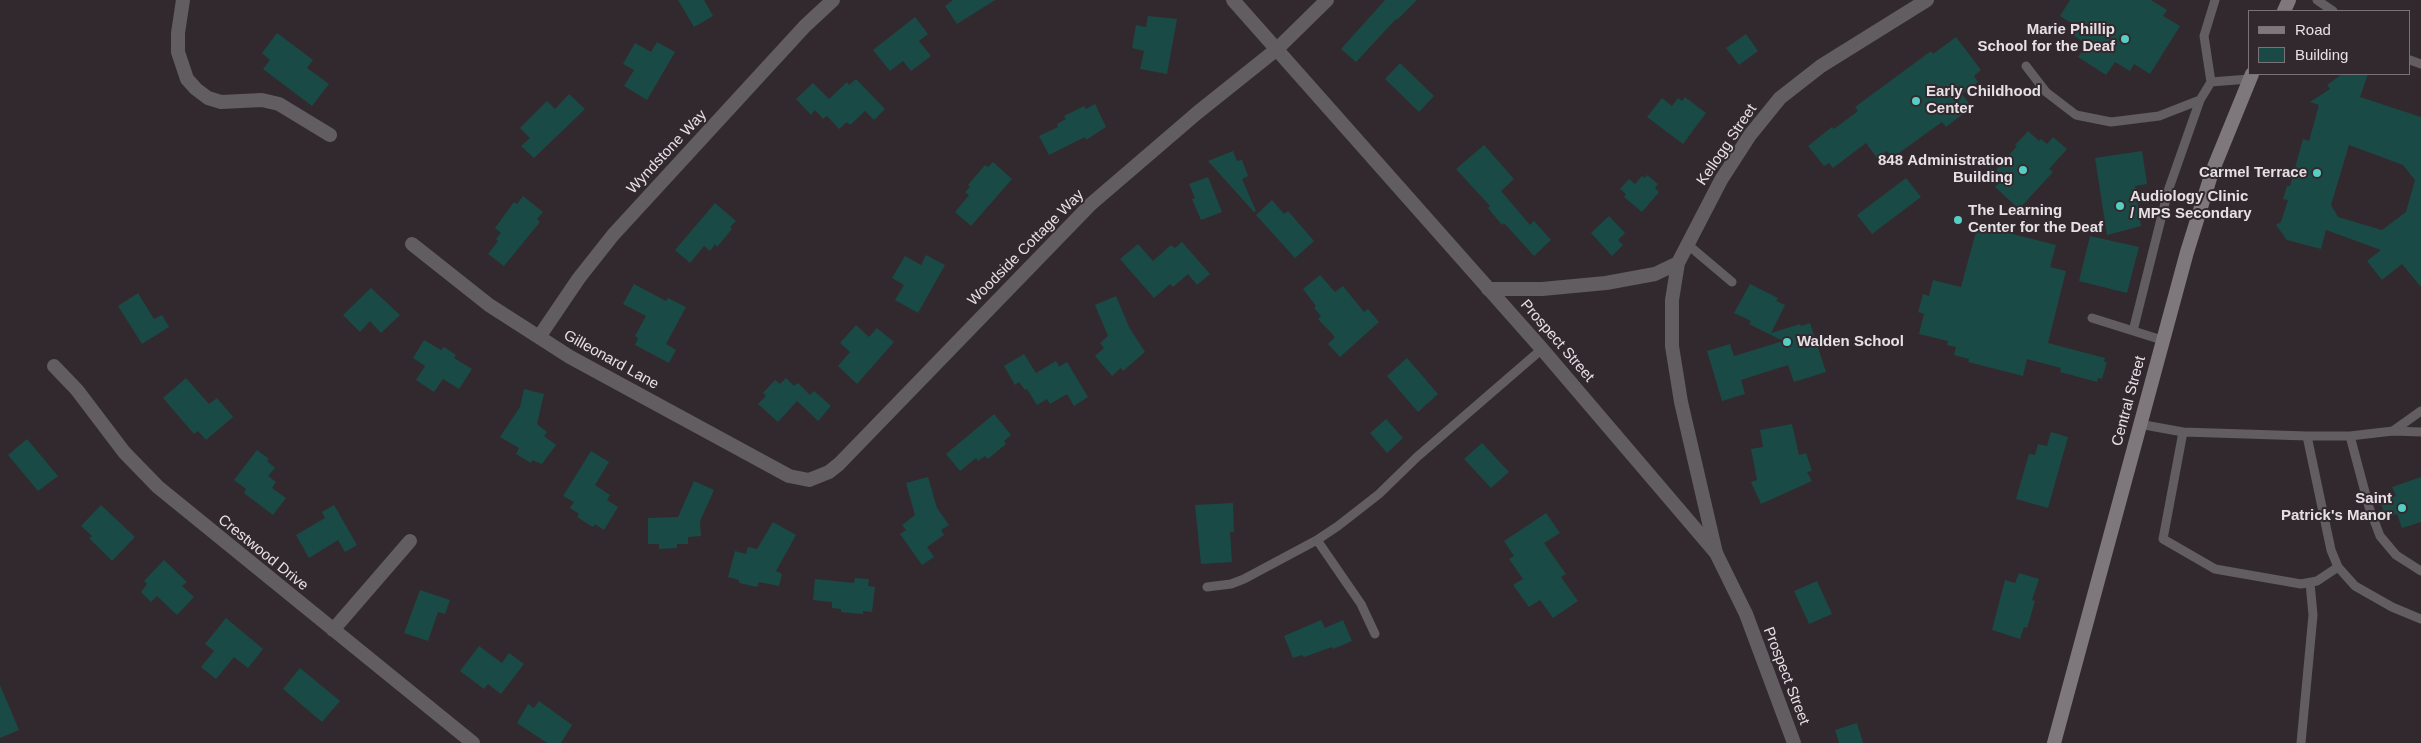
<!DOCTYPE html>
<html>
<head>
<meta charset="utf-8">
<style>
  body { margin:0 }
  #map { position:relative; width:2421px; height:743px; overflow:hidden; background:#32292f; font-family:Arial,sans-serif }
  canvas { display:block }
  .legend { position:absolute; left:2248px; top:10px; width:162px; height:65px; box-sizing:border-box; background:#32292f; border:1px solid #7a7277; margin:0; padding:6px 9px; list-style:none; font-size:15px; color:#e6e0e4 }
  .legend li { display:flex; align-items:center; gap:10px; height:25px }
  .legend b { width:25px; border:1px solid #7a7277 }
</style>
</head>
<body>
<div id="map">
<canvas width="2421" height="743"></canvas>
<ul class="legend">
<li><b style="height:6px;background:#7e787c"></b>Road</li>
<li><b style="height:14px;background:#1a4a45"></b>Building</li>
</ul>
</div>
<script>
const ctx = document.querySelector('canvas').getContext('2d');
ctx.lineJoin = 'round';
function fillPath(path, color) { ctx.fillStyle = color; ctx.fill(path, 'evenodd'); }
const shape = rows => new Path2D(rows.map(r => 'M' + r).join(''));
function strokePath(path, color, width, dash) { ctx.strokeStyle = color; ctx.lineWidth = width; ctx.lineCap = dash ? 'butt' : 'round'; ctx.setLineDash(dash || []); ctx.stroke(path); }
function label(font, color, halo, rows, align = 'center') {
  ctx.font = font + ' Arial,sans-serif'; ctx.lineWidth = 4; ctx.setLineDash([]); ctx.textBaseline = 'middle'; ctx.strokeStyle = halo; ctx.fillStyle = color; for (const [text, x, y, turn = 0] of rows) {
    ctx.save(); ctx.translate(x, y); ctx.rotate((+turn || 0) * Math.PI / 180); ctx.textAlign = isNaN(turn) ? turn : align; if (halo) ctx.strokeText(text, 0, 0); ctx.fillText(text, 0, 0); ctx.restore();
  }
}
const building = shape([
  [678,0,704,0,713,16,694,27],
  [953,0,995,0,957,24,945,6],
  [1385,0,1417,0,1397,20,1396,19,1356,62,1341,49],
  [2070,0,2151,0,2167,10,2163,16,2180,26,2150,74,2134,64,2130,71,2115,62,2106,75,2078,57,2087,44,2071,34,2076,26,2060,16],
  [1148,16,1177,19,1167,74,1140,69,1144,51,1132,48,1136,25,1146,27],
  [915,17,928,34,919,41,931,56,911,71,903,61,890,71,873,50],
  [277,33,313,60,307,68,329,84,312,106,263,69,270,60,262,53],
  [1746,34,1758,51,1739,65,1726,48],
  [1956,37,1981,70,1974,76,1978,82,1962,94,1972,107,1946,127,1942,122,1892,158,1887,151,1877,158,1866,143,1833,168,1829,163,1824,166,1808,146,1832,127,1834,129,1858,111,1855,107,1931,51,1933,54],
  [657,42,675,52,647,100,624,86,634,70,623,64,635,43,651,52],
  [1400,63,1434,96,1419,112,1385,79],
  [2342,74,2368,74,2360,97,2421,117,2421,287,2402,264,2382,280,2367,261,2381,250,2326,230,2321,249,2287,240,2276,225,2281,222,2288,200,2283,199,2287,186,2290,186,2303,139,2309,141,2319,105,2310,102,2330,89,2327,85],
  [2349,145,2403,165,2415,180,2406,212,2382,230,2338,217,2331,205],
  [856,79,885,109,874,120,865,111,850,125,847,122,839,129,827,116,823,119,815,110,811,115,796,99,813,83,829,99,847,82,849,85],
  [569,94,585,109,534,158,521,146,530,138,520,128,547,101,555,109],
  [1685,97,1706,113,1683,144,1647,117,1662,98,1672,106,1678,98,1682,101],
  [1095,104,1106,127,1086,140,1085,137,1049,155,1039,136,1058,127,1057,124,1066,119,1064,116,1084,106,1086,109],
  [2028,131,2039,141,2041,139,2047,144,2053,137,2067,149,2049,169,2053,172,2019,209,1995,187,2004,178,1996,170,2017,146,2015,145],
  [1484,145,1514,179,1501,191,1530,225,1534,221,1551,240,1534,256,1504,223,1502,225,1488,208,1490,206,1456,169],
  [1233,151,1237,161,1242,160,1248,176,1242,179,1256,211,1254,212,1208,161],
  [2142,151,2147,184,2135,186,2141,226,2107,235,2095,158],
  [993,162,1012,179,971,226,955,212,969,195,965,192,970,187,968,185,985,165,988,167],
  [1647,175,1658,184,1655,188,1659,192,1642,212,1624,197,1626,194,1620,189,1629,179,1635,184,1642,176,1645,178],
  [1208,177,1222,212,1201,220,1192,199,1195,198,1189,184],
  [1906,178,1921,197,1872,234,1857,215],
  [523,196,543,212,537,219,540,222,504,266,488,254,498,241,496,239,501,233,495,228,514,202,517,204],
  [1272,200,1284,214,1288,211,1314,241,1295,258,1256,215],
  [715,203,736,221,730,227,732,229,717,247,715,244,710,251,704,246,690,263,675,250],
  [1609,216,1625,233,1618,240,1623,245,1612,256,1591,233],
  [1977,228,2000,234,2001,231,2056,245,2050,267,2066,271,2048,343,2105,358,2104,362,2107,362,2102,379,2098,378,2097,382,2060,372,2061,368,2027,359,2023,376,1968,362,1969,359,1954,355,1956,347,1947,345,1948,341,1919,334,1924,314,1918,312,1923,294,1929,296,1933,280,1961,287],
  [2090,236,2139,247,2127,293,2079,281],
  [1182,242,1210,274,1197,285,1188,274,1173,287,1170,284,1154,298,1120,259,1138,244,1153,261,1171,245,1175,248],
  [926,255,945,265,918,313,895,300,904,285,892,278,905,256,921,265],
  [1320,275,1335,292,1343,286,1364,312,1368,309,1379,322,1340,357,1328,344,1335,337,1318,319,1321,316,1314,308,1316,306,1303,289],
  [634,284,666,301,668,298,686,307,666,344,676,350,669,363,635,345,638,338,635,336,646,316,623,304],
  [1750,284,1778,298,1776,301,1785,305,1771,333,1800,324,1801,326,1810,323,1826,372,1794,382,1788,365,1741,380,1745,394,1722,401,1707,351,1730,344,1734,356,1783,341,1749,324,1751,321,1734,313],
  [371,288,400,315,381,333,370,321,360,332,343,315],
  [138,293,154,319,162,315,169,327,142,344,118,306],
  [1116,296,1129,327,1145,352,1123,371,1121,368,1112,376,1095,356,1104,348,1100,343,1108,336,1095,305],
  [856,325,869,337,877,328,894,342,857,384,838,366,850,352,840,343],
  [424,340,441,350,444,347,456,355,454,358,472,369,459,389,443,379,434,392,416,380,425,366,413,358],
  [1024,354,1036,373,1056,361,1059,367,1067,362,1088,397,1074,406,1067,394,1050,404,1047,399,1037,405,1027,389,1025,390,1019,382,1015,385,1004,366],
  [1407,358,1438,394,1418,412,1387,376],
  [186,378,209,404,217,398,233,417,206,440,198,431,194,434,163,398],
  [786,378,794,386,798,383,810,395,814,391,831,406,818,421,797,401,778,422,758,404,766,396,763,393,775,380,780,384],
  [524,389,544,394,537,424,547,432,544,436,556,445,542,464,532,460,531,463,516,454,519,448,500,437,520,407],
  [994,414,1011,435,1004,441,1006,444,988,459,985,456,978,461,976,458,960,471,946,454],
  [1386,419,1403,438,1387,453,1370,433],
  [1792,424,1799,455,1806,453,1812,471,1807,472,1812,481,1761,504,1751,482,1757,480,1751,449,1763,447,1760,430],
  [2051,432,2068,437,2048,508,2016,499,2029,454,2035,455,2038,444,2047,446],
  [27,439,58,476,38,491,8,455],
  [1482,443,1509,472,1491,488,1464,459],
  [257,450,269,459,267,461,275,468,268,476,276,482,272,488,286,498,273,515,244,493,246,489,234,480],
  [591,451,609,462,595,485,610,495,607,500,618,507,604,530,595,524,593,527,577,517,579,514,570,508,574,502,563,496],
  [928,477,937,508,949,525,941,530,944,535,927,547,934,557,922,565,900,534,906,530,902,525,915,515,906,483],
  [2421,477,2421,522,2402,528,2397,514,2386,518,2380,501,2396,496,2392,487],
  [694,481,714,490,700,521,701,536,688,537,688,544,677,544,677,548,659,549,659,544,648,544,648,518,678,517],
  [1233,503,1234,532,1230,532,1232,562,1201,564,1195,505],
  [101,505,135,537,112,561,89,538,92,536,81,526],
  [334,505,357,545,345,552,338,540,309,558,296,535,325,518,322,512],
  [1546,513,1560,533,1544,543,1566,574,1561,577,1578,601,1553,618,1540,600,1529,607,1513,585,1523,579,1509,559,1514,556,1504,541],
  [773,522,796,535,776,571,782,574,779,586,759,582,757,587,739,583,739,580,728,577,735,551,746,554,748,547,757,549],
  [164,560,187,582,182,586,194,597,177,615,157,596,151,602,141,592,147,584,144,581],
  [2019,573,2039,579,2032,600,2035,601,2027,628,2024,627,2020,639,1992,630,2005,580,2015,583],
  [855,578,869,579,868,586,875,587,872,612,863,611,863,614,841,612,841,609,832,608,832,602,813,600,815,579,854,583],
  [1817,581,1832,614,1809,624,1794,591],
  [420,590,450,600,445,614,438,612,428,641,404,633],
  [226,618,263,649,248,668,234,657,216,679,201,667,214,651,205,644],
  [1321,620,1325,628,1343,620,1352,641,1333,649,1332,647,1304,657,1302,655,1293,658,1284,636],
  [479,646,502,663,509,653,524,664,501,694,488,684,484,689,460,671],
  [300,668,340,701,322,722,283,689],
  [0,685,19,730,0,738],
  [539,701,572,725,561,743,547,743,517,723,528,704,534,708],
  [1857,723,1863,743,1839,743,1835,730]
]);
const service = shape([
  [2317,0,2333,11],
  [2410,60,2421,64],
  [2026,66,2046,92,2076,115,2111,122,2159,116,2200,100],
  [2211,82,2249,79],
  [1687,244,1732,282],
  [2092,318,2162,340],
  [2133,331,2168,191,2200,100,2211,82,2204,36,2215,0],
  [2139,424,2183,432,2307,436,2350,436,2393,431,2421,432],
  [2393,431,2421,411],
  [2183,432,2163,539,2215,569,2301,584,2317,581,2338,567],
  [2307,436,2331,550,2338,567,2355,586,2392,607,2421,619],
  [2350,436,2369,507,2380,536,2396,555,2421,571],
  [1317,540,1361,604,1375,634],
  [1207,587,1231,584,1244,579,1317,540,1338,526,1379,494,1417,457,1542,349],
  [2301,743,2313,615,2310,583]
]);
const minor = shape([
  [183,0,178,33,178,52,187,79,196,89,208,98,221,102,262,100,279,104,330,135],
  [412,244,489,305,570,357,789,476,809,480,829,472,839,464,1091,204,1197,113,1277,49,1327,0],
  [1678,263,1672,300,1672,346,1681,402,1716,553],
  [1488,289,1542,289,1606,283,1655,274,1678,263,1721,180,1750,135,1780,98,1821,66,1927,0],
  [539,337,579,278,613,235,805,26,833,0],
  [54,366,77,390,124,452,158,487,473,743],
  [333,630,410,541]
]);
const tertiary = shape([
  [1233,0,1542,349,1716,553,1746,614,1794,743]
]);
const secondary = shape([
  [2284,11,2289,0],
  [2054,743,2187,252,2212,172,2252,74]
]);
const markers = [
  [2125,39,5,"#56cec3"],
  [1916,101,5,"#56cec3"],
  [2023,170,5,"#56cec3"],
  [2317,173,5,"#56cec3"],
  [2120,206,5,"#56cec3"],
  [1958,220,5,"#56cec3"],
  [1787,342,5,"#56cec3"],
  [2402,508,5,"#56cec3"]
];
const poiNames = [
  ["Marie Phillip",2115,30],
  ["School for the Deaf",2115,47],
  ["Early Childhood",1926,92,"left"],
  ["Center",1926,109,"left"],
  ["848 Administration",2013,161],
  ["Building",2013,178],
  ["Carmel Terrace",2307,173],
  ["Audiology Clinic",2130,197,"left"],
  ["/ MPS Secondary",2130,214,"left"],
  ["The Learning",1968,211,"left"],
  ["Center for the Deaf",1968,228,"left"],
  ["Walden School",1797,342,"left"],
  ["Saint",2392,499],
  ["Patrick's Manor",2392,516]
];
const streetNames = [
  ["Kellogg Street",1727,145,-56],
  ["Wyndstone Way",667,152,-47],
  ["Woodside Cottage Way",1026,248,-45],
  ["Prospect Street",1557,341,49],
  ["Gilleonard Lane",611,360,29],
  ["Central Street",2129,401,-75],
  ["Crestwood Drive",263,553,39],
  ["Prospect Street",1786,676,69]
];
fillPath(building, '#1a4a45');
strokePath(service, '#615d60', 9);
strokePath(minor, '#615d60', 14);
strokePath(tertiary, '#615d60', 14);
strokePath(secondary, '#7e787c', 14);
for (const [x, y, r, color] of markers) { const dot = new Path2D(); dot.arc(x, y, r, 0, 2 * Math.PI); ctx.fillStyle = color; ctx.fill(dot); strokePath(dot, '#32292f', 2); }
label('bold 15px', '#e6e0e4', '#32292f', poiNames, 'right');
label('15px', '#e6e0e4', '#32292f', streetNames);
</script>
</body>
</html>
